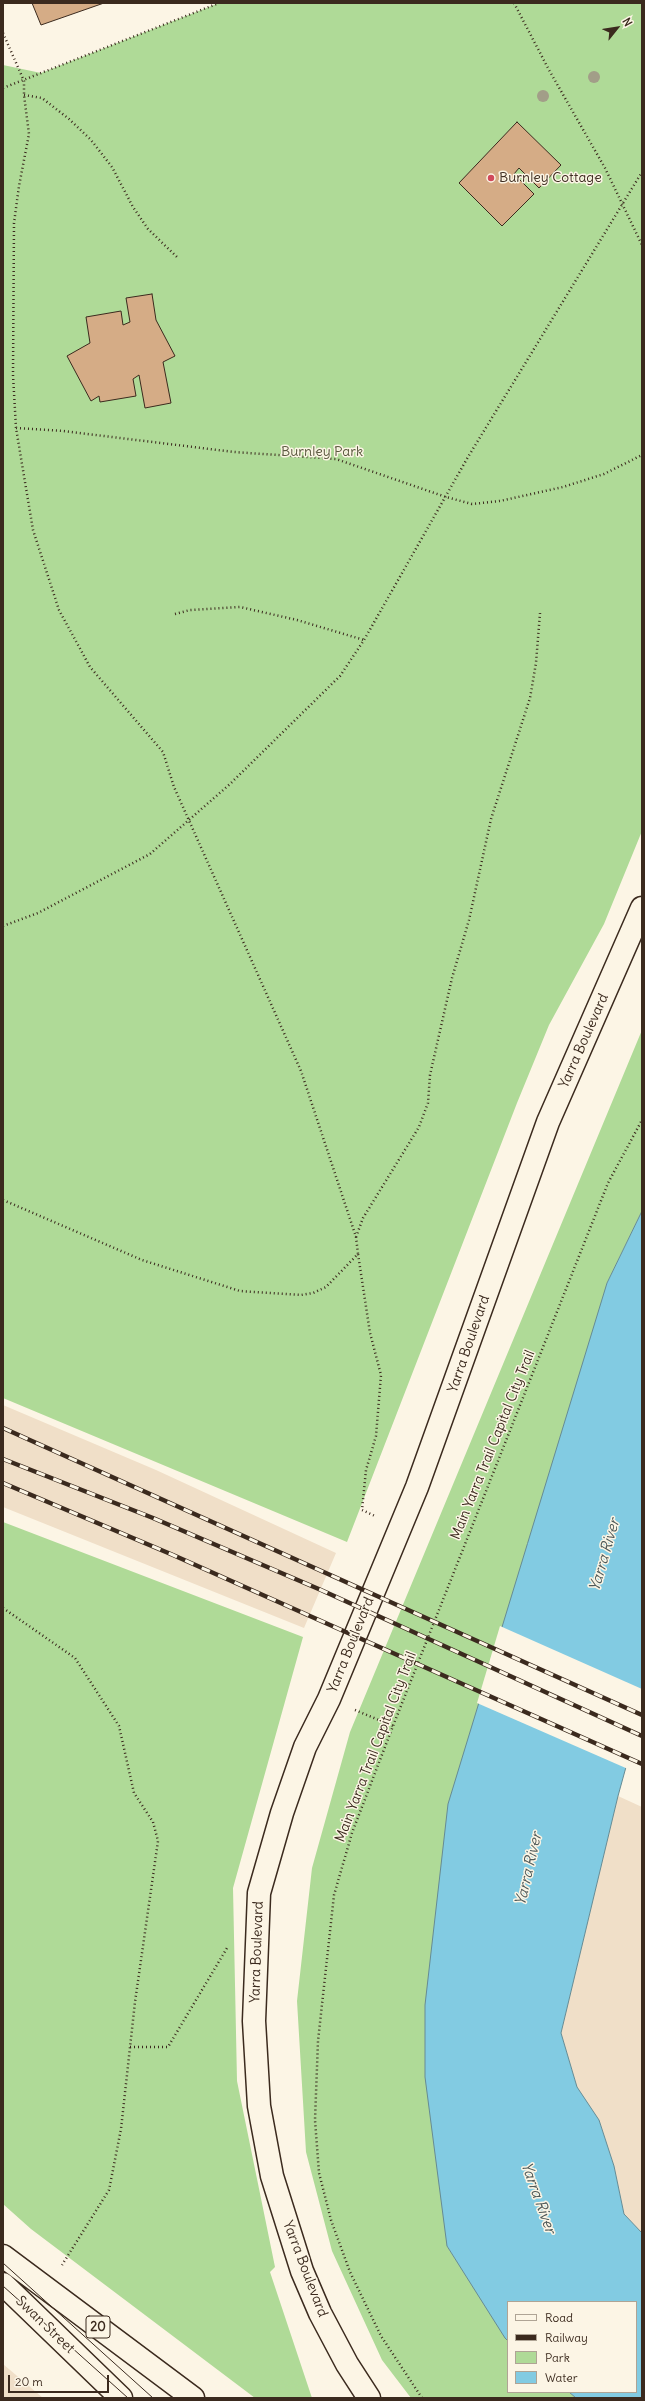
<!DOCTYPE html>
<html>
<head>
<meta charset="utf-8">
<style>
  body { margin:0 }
  #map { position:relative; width:645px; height:2401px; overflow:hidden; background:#fcf5e5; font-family:Delius,sans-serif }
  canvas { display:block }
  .frame { position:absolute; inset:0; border:4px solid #3b2a1e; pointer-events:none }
  .legend { position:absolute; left:507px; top:2301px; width:130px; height:92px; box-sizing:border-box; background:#fcf5e5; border:1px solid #afa495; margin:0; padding:5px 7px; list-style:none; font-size:12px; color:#3b2a1e }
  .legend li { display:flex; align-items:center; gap:8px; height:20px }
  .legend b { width:20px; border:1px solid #afa495 }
  .north { position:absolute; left:597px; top:8px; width:40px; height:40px; -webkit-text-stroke:3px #fcf5e5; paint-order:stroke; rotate:60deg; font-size:11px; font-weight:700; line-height:16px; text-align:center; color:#3b2a1e }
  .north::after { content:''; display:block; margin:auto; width:14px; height:18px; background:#3b2a1e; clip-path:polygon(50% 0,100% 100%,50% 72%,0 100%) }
  .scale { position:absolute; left:8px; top:2375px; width:101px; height:18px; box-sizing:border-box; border:2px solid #3b2a1e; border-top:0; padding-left:5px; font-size:12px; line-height:14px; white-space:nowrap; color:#3b2a1e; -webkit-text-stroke:3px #fcf5e5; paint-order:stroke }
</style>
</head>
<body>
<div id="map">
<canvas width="645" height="2401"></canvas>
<div class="frame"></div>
<ul class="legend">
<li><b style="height:5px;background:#fcf5e5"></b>Road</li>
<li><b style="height:5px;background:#3b2a1e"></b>Railway</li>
<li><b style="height:11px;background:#afda97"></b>Park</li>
<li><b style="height:11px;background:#82cbe2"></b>Water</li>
</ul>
<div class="north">N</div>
<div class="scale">20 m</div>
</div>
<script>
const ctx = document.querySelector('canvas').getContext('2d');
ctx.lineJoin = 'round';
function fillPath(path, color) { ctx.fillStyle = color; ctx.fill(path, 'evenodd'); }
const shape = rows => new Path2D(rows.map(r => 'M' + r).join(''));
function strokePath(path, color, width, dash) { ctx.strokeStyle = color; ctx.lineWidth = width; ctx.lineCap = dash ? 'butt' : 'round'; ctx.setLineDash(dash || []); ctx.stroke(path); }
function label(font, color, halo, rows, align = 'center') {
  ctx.font = font + ' Delius,sans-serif'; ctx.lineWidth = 3; ctx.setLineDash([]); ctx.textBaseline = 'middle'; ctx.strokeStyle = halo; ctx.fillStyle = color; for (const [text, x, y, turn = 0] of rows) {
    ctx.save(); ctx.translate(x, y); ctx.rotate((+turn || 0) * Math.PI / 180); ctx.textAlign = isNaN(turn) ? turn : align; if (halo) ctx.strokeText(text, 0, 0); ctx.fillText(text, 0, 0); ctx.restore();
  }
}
const built = shape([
  [3,1405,156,1470,336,1553,304,1628,3,1507],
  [618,1796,642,1807,642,2233,624,2214,614,2166,599,2120,577,2087,561,2033],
  [3,2364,43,2398,3,2398]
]);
const green = shape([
  [219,3,642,3,642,831,604,924,549,1025,517,1103,347,1542,3,1398,3,65,41,73],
  [642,1030,642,1211,607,1283,447,2246,508,2341,508,2392,569,2392,576,2398,411,2398,382,2360,332,2251,306,2152,297,2001,312,1868,350,1732],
  [3,1522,303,1637,233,1888,237,2081,275,2267,270,2272,312,2398,255,2398,31,2229,3,2204]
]);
const water = shape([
  [642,1211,642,1709,618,1796,561,2033,577,2087,599,2120,614,2166,624,2214,642,2233,642,2398,576,2398,569,2392,636,2392,636,2302,508,2302,508,2341,505,2338,447,2246,425,2077,425,2005,448,1804,607,1283,642,1211]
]);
const pier = shape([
  [500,1626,642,1689,642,1716,628,1769,477,1703]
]);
const building = shape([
  [32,3,104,3,41,25,32,3],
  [517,122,561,165,539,188,519,168,514,174,534,194,502,226,459,183,517,122],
  [152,294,156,320,175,356,163,362,171,403,145,408,139,375,133,379,136,396,100,402,99,396,91,401,67,356,90,343,86,317,121,311,123,325,130,322,126,298,152,294]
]);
const path = shape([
  [514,3,549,70,605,168,642,245],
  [3,33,24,81,24,95,29,134,19,186,14,223,13,375,16,428,33,530,59,610,90,667,163,752,174,787,301,1071,356,1237,358,1254],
  [3,88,219,3],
  [24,95,42,98,69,119,91,140,112,167,133,207,148,229,179,259],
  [16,428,63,431,234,452,336,459,446,497,472,504,500,501,563,487,604,474,642,455],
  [175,614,190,610,240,607,297,620,364,640],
  [3,926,38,913,150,854,230,784,340,676,364,640,468,457,642,172],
  [3,1200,142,1260,240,1291,301,1295,313,1293,326,1287,358,1254,370,1333,381,1375,376,1436,366,1470,362,1510,375,1516],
  [356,1237,363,1218,419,1127,428,1103,430,1075,452,978,469,920,491,819,530,698,536,663,540,613],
  [3,1608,75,1658,119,1726,134,1793,153,1822,158,1841,135,2002,121,2129,109,2190,62,2265],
  [355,1710,393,1726],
  [130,2047,168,2047,227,1948],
  [422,2398,381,2336,350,2272,331,2220,319,2173,315,2120,318,2041,334,1895,352,1833,393,1726,608,1183,642,1120]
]);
const secondary = shape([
  [369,2398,347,2364,320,2313,302,2271,272,2176,259,2106,254,2021,259,1893,282,1813,305,1747,329,1699,417,1487,548,1122,642,908]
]);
const primary = shape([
  [3,2256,193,2398],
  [3,2284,121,2398]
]);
const tram = shape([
  [3,2263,153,2398],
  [3,2286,128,2398]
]);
const rail = shape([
  [3,1428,642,1715],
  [3,1459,153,1518,321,1590,642,1736],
  [3,1483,173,1555,642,1764]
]);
const trees = [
  [594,77],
  [543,96]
];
const markers = [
  [491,178,4,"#d1495b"]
];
const shields = [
  [98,2327,24]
];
const shieldNames = [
  ["20",98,2327]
];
const poiNames = [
  ["Burnley Cottage",499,178]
];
const parkNames = [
  ["Burnley Park",322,452]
];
const streetNames = [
  ["Yarra Boulevard",584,1041,-66],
  ["Yarra Boulevard",469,1344,-71],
  ["Main Yarra Trail Capital City Trail",493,1445,-68],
  ["Yarra Boulevard",351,1645,-68],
  ["Main Yarra Trail Capital City Trail",376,1747,-69],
  ["Yarra Boulevard",257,1952,-88],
  ["Yarra Boulevard",305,2269,69],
  ["Swan Street",45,2325,44]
];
const waterNames = [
  ["Yarra River",605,1555,-74],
  ["Yarra River",529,1869,-77],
  ["Yarra River",538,2198,70]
];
fillPath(built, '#f0dfc8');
fillPath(green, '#afda97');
fillPath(water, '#82cbe2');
strokePath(water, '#668b94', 1);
fillPath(pier, '#fcf5e5');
fillPath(building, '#d5ac86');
strokePath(building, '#3b2a1e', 1);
strokePath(secondary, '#3b2a1e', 25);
strokePath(primary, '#3b2a1e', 25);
strokePath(path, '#3b2a1e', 2.5, [1, 3]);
strokePath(secondary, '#fcf5e5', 22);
strokePath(primary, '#fcf5e5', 22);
strokePath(tram, '#3b2a1e', 1);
strokePath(rail, '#3b2a1e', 4.5);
strokePath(rail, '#fcf5e5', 3, [9]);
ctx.fillStyle = '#a29e88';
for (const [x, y] of trees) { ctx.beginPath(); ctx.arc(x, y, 6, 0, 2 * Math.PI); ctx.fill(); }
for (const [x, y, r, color] of markers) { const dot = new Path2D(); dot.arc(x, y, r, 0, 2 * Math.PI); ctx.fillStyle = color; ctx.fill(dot); strokePath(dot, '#fcf5e5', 1.5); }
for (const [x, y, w] of shields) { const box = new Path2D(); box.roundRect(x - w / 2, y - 11, w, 22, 3); ctx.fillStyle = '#fcf5e5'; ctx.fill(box); strokePath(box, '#3b2a1e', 1); }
label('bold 13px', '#3b2a1e', null, shieldNames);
label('14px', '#3b2a1e', '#fcf5e5', poiNames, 'left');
label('14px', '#58563c', '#fcf5e5', parkNames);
label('14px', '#3b2a1e', '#fcf5e5', streetNames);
label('italic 15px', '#505a59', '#fcf5e5', waterNames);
</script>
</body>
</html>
